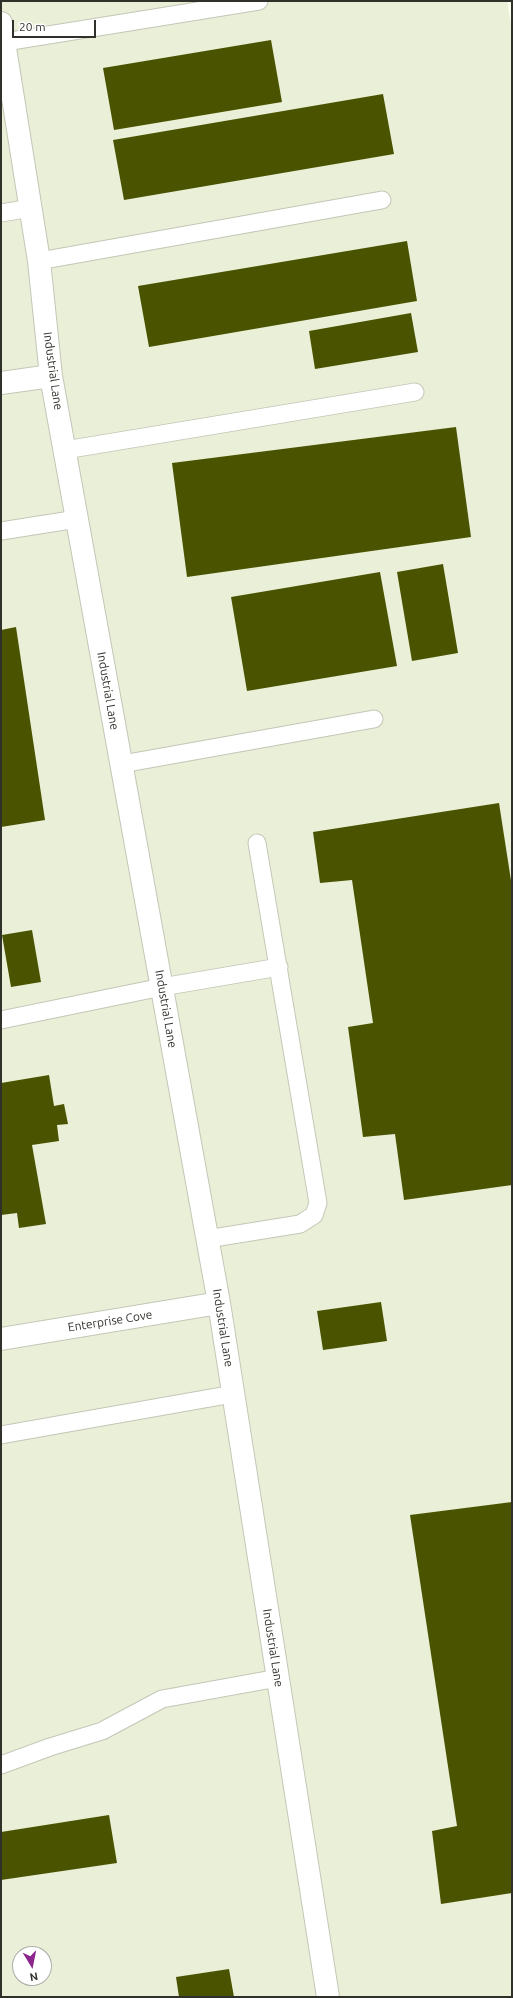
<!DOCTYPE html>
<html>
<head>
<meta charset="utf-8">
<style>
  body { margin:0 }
  #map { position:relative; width:513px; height:1998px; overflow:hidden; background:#f9fdeb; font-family:Ubuntu,sans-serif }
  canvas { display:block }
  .frame { position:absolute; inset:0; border:2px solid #30312b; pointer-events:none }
  .north { position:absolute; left:12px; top:1946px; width:40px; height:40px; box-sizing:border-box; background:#fff; border:1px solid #acadaa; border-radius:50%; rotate:170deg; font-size:11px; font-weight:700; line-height:16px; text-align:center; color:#30312b }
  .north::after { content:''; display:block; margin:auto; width:14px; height:18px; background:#8c268d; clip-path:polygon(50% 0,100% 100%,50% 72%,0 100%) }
  .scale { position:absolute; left:12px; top:20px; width:84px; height:18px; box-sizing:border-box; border:2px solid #30312b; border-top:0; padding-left:5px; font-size:12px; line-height:14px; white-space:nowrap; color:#30312b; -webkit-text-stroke:3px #fff; paint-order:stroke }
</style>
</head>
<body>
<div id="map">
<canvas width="513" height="1998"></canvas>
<div class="frame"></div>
<div class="north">N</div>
<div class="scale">20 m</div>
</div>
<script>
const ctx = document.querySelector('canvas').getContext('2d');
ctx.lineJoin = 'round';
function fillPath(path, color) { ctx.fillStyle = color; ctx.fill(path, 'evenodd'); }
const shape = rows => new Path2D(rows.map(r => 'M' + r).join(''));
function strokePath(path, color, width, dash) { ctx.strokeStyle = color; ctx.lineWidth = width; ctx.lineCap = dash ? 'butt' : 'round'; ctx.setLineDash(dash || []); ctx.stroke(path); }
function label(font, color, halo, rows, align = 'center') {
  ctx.font = font + ' Ubuntu,sans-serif'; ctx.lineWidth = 4; ctx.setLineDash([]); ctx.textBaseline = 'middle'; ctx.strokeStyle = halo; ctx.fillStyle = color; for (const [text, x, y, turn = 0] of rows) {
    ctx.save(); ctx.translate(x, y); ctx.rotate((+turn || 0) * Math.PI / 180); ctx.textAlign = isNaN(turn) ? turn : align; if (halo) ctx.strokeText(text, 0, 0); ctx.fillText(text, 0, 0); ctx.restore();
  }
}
const built = shape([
  [1,1,507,1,512,30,512,1997,1,1997],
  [20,1954,44,1954,44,1978,20,1978]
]);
const building = shape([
  [271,40,282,102,114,130,103,68],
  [383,94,394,154,124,200,113,140],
  [407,241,417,301,149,347,138,286],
  [411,313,418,352,315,369,309,331],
  [456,427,471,537,187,577,172,463],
  [443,564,458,653,412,661,397,572],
  [380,572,397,666,247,691,231,597],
  [16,627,45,820,1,827,1,630],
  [499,803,512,887,512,1185,404,1200,395,1134,363,1137,348,1027,373,1023,352,880,320,883,313,832],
  [32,930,41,982,11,987,2,935],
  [49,1075,54,1106,64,1104,68,1124,57,1125,59,1141,32,1145,46,1224,19,1228,17,1213,1,1215,1,1083],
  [381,1302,387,1341,323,1350,317,1311],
  [512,1502,512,1893,441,1904,432,1831,457,1826,410,1515],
  [109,1815,117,1863,1,1880,1,1832],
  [229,1969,234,1997,179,1997,176,1977]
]);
const service = shape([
  [5,42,259,1],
  [1,213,31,208],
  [39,261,382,200],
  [65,450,415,392],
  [1,531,77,519],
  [122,764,374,719],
  [1,1020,162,987,279,967],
  [207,1239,300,1224,314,1215,318,1203,257,843],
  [1,1435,233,1394],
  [1,1765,50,1747,102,1731,162,1699,278,1678]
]);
const minor = shape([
  [1,23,39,261,51,376,219,1303,328,1997],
  [1,383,51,376],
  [1,1339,219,1303]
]);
const streetNames = [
  ["Industrial Lane",53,371,82],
  ["Industrial Lane",108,691,80],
  ["Industrial Lane",166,1009,80],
  ["Enterprise Cove",110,1321,-9],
  ["Industrial Lane",223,1328,81],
  ["Industrial Lane",273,1648,81]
];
fillPath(built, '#eaefd7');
fillPath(building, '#4a5400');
strokePath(service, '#c3c7b7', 19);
strokePath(minor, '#c3c7b7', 24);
strokePath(service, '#fff', 17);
strokePath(minor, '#fff', 22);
label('12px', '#30312b', '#fff', streetNames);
</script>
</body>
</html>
